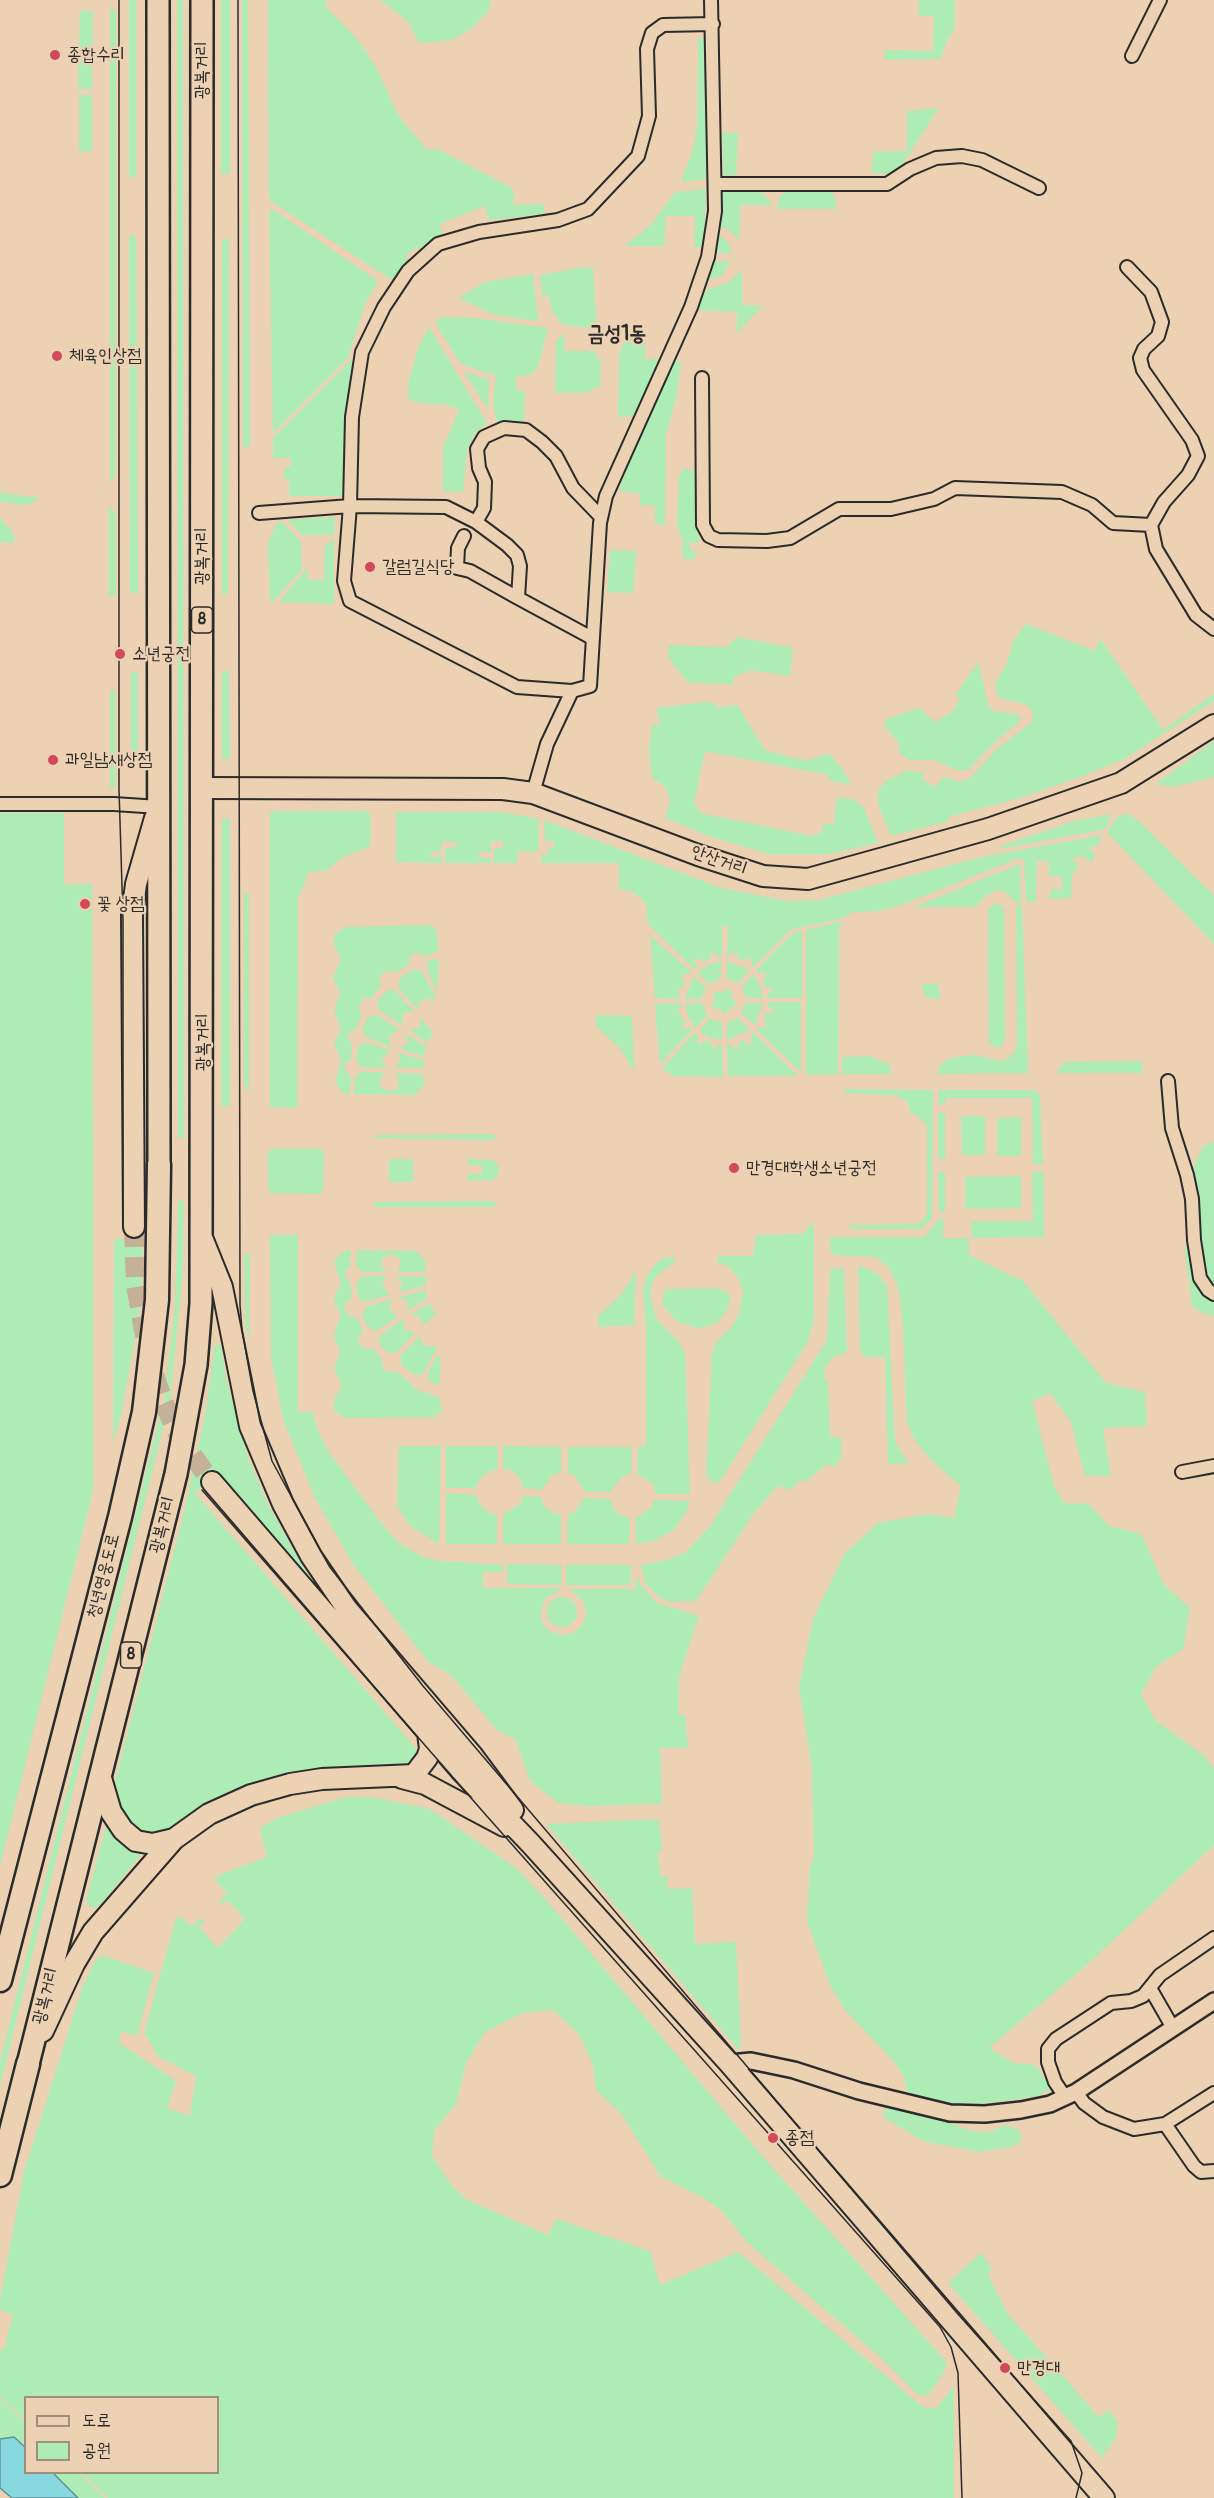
<!DOCTYPE html>
<html>
<head>
<meta charset="utf-8">
<style>
  body { margin:0 }
  #map { position:relative; width:1214px; height:2498px; overflow:hidden; background:#ecd1b3; font-family:Pangolin,"Poor Story",sans-serif }
  canvas { display:block }
  .legend { position:absolute; left:24px; top:2396px; width:195px; height:78px; box-sizing:border-box; background:#ecd1b3; border:2px solid #9f8f7d; margin:0; padding:8px 10px; list-style:none; font-size:18px; color:#2b2b2b }
  .legend li { display:flex; align-items:center; gap:12px; height:30px }
  .legend b { width:30px; border:2px solid #9f8f7d }
</style>
</head>
<body>
<div id="map">
<canvas width="1214" height="2498"></canvas>
<ul class="legend">
<li><b style="height:8px;background:#ecd1b3"></b>도로</li>
<li><b style="height:16px;background:#adedb5"></b>공원</li>
</ul>
</div>
<script>
const ctx = document.querySelector('canvas').getContext('2d');
ctx.lineJoin = 'round';
function fillPath(path, color) { ctx.fillStyle = color; ctx.fill(path, 'evenodd'); }
const shape = rows => new Path2D(rows.map(r => 'M' + r).join(''));
function strokePath(path, color, width, dash) { ctx.strokeStyle = color; ctx.lineWidth = width; ctx.lineCap = dash ? 'butt' : 'round'; ctx.setLineDash(dash || []); ctx.stroke(path); }
function label(font, color, halo, rows, align = 'center') {
  ctx.font = font + ' Pangolin,"Poor Story",sans-serif'; ctx.lineWidth = 4.5; ctx.setLineDash([]); ctx.textBaseline = 'middle'; ctx.strokeStyle = halo; ctx.fillStyle = color; for (const [text, x, y, turn = 0] of rows) {
    ctx.save(); ctx.translate(x, y); ctx.rotate((+turn || 0) * Math.PI / 180); ctx.textAlign = isNaN(turn) ? turn : align; if (halo) ctx.strokeText(text, 0, 0); ctx.fillText(text, 0, 0); ctx.restore();
  }
}
const green = shape([
  [129,0,136,0,136,175,134,179,129,175],
  [177,0,183,0,184,1138,178,1138],
  [221,0,230,0,230,174,221,174],
  [242,0,248,0,250,447,243,447],
  [268,0,327,0,325,6,358,40,376,67,398,115,426,149,437,149,512,188,515,196,512,205,543,204,545,214,489,220,484,206,440,224,443,237,423,252,417,247,405,256,408,260,392,280,269,200],
  [380,0,491,0,489,11,472,28,452,40,419,43,408,21],
  [918,0,955,0,955,28,948,39,940,59,885,60,885,50,933,51,934,16,919,16],
  [110,5,116,13,115,476,110,483],
  [80,11,93,11,92,89,78,89],
  [700,36,705,42,706,58,706,179,681,182,693,149,697,126,698,39],
  [79,95,92,95,92,152,79,151],
  [939,108,899,169,893,174,872,173,873,152,907,151,907,111],
  [722,133,738,133,736,175,724,176],
  [706,189,704,247,694,247,695,216,666,216,664,246,625,246,652,224,675,192],
  [750,189,762,193,773,205,740,205,739,240,729,230,719,226,720,191],
  [786,191,829,191,835,196,836,209,777,209,779,197],
  [272,209,378,281,365,304,348,358,273,433,269,212],
  [131,234,136,238,138,593,130,593,129,238],
  [718,234,729,243,731,253,714,253],
  [222,239,229,239,228,594,222,594],
  [730,261,723,275,706,281,712,262],
  [584,267,593,268,596,319,594,329,561,324,552,311,549,296,542,297,540,275],
  [742,270,742,305,762,306,737,333,737,312,697,310,706,290,728,283],
  [533,274,538,321,495,315,459,298,485,282],
  [440,317,474,318,548,328,538,367,530,375,516,377,516,390,525,391,524,422,497,423,493,402,496,376,464,365,458,360,436,324],
  [429,327,487,423,475,433,467,450,463,492,443,491,443,448,459,410,450,405,418,403,408,399,409,379,419,346],
  [564,333,564,351,596,351,596,358,601,358,600,388,591,388,591,392,555,393,556,341],
  [630,336,645,336,645,359,660,359,636,411,632,416,618,417,619,356,623,344],
  [351,360,355,363,346,416,347,492,341,496,289,496,289,479,283,479,284,470,291,466,291,458,273,458,273,438],
  [670,361,681,361,677,394,666,435,665,525,655,524,655,506,640,505,640,494,620,491,624,466],
  [464,372,489,379,488,409,474,388],
  [685,468,699,472,700,479,699,543,691,542,689,546,691,551,698,551,693,560,682,558,683,540,677,526,679,475],
  [0,485,1,493,40,498,30,504,20,505,4,502,0,501],
  [109,504,115,513,116,596,109,596],
  [0,517,12,532,15,543,0,542],
  [335,517,334,535,302,535,287,520],
  [277,522,282,522,301,542,302,569,275,600,270,602,268,543],
  [334,539,334,604,279,602,307,568,308,580,324,580,325,546],
  [610,550,636,551,633,593,607,592],
  [1026,624,1095,651,1100,638,1163,730,1214,694,1214,701,1126,758,1083,776,1020,798,948,817,949,821,891,836,878,804,878,791,885,782,907,770,923,773,923,780,935,787,943,777,961,782,970,778,998,748,1032,722,1033,713,1031,709,1025,704,1002,699,997,694,995,684,1007,663,1014,640],
  [737,637,793,648,790,676,750,670,734,677,733,684,688,683,668,657,669,645,726,647],
  [978,662,989,708,997,712,1017,714,1021,718,1017,724,1000,737,968,770,957,770,934,760,909,760,898,752,900,745,883,724,887,719,919,708,935,722,952,712,960,700,956,694],
  [222,671,229,671,230,759,222,759],
  [131,672,138,672,138,759,133,762,131,759],
  [110,690,115,690,115,789,110,789],
  [706,702,714,703,718,708,737,705,765,750,805,761,829,753,844,771,851,785,828,780,829,775,705,751,694,803,699,811,704,814,811,836,821,833,824,824,834,824,836,798,853,799,864,808,878,843,829,854,769,854,708,836,665,818,670,800,665,787,652,777,649,749,652,724,660,726,657,708],
  [1214,741,1214,777,1173,787,1156,784],
  [270,811,369,811,371,821,370,846,340,859,326,871,309,872,298,899,297,1108,270,1107],
  [396,812,501,812,539,819,538,852,518,851,517,863,494,863,494,848,503,848,503,841,491,841,491,852,479,852,479,858,491,858,491,863,445,863,445,848,456,847,456,842,442,841,441,851,431,852,430,857,442,857,442,863,396,862],
  [0,813,64,813,64,885,92,884,93,1132,93,1491,0,1866],
  [1126,813,1139,821,1214,896,1214,944,1107,832,1117,817],
  [1110,814,1108,825,1102,830,1001,849,1001,846,1071,822],
  [222,819,230,819,230,1106,221,1106],
  [544,820,721,888,787,901,819,900,982,857,1102,835,1097,846,1090,847,1090,851,1094,852,1094,861,1087,861,1086,856,1073,858,1072,862,1077,862,1077,871,1072,872,1071,898,1049,899,1051,889,1062,889,1061,876,1049,876,1049,861,1037,861,1036,902,1026,902,1024,861,1020,858,901,905,879,911,854,912,843,918,790,930,753,967,751,965,753,961,748,957,745,961,737,958,738,954,731,952,730,957,727,956,728,926,722,926,722,957,717,957,715,952,710,953,711,959,703,962,699,958,694,961,697,966,694,969,648,924,646,906,642,899,631,891,619,889,619,863,541,863,542,855,547,855,548,849,554,847,554,841,545,841],
  [1020,864,1021,902,1016,903,1008,894,999,890,985,896,976,907,914,907],
  [244,893,249,893,249,1094,244,1082],
  [994,903,1002,906,1004,910,1005,1039,1000,1048,997,1048,989,1043,988,910],
  [1016,905,1022,905,1028,1073,938,1074,940,1064,951,1058,974,1055,1000,1061,1008,1059,1015,1051,1017,1046],
  [843,921,839,928,838,1074,808,1075,806,1074,806,930],
  [431,925,437,931,438,951,425,957,419,953,411,954,408,965,395,973,389,971,382,973,379,980,381,985,372,998,365,998,360,1002,359,1010,362,1015,356,1029,347,1035,352,1045,351,1060,346,1062,344,1069,351,1076,350,1094,344,1094,335,1083,341,1061,334,1042,341,1030,334,1010,340,993,333,977,341,959,334,945,334,935,345,927],
  [802,931,802,998,768,998,768,993,772,992,771,987,766,988,763,979,767,976,763,971,759,974,756,970,793,933],
  [650,935,691,972,688,976,684,973,681,978,685,981,682,988,678,988,680,999,655,998],
  [439,959,437,988,436,990,426,967,429,960],
  [721,961,721,978,709,984,697,972,708,965],
  [727,961,749,970,738,983,726,978],
  [412,970,421,970,437,999,422,999,417,1009,398,988,400,978],
  [753,974,760,985,763,998,746,998,742,987],
  [694,976,706,988,701,999,685,999],
  [922,984,938,984,941,999,925,997],
  [726,989,731,990,731,997,737,1003,724,1014,720,1009,713,1009,712,1004,715,1000,714,992,722,992],
  [394,990,415,1012,409,1011,402,1015,403,1026,379,1010,377,1001,386,991],
  [768,1002,801,1002,801,1072,757,1030,760,1026,764,1028,767,1023,763,1021,767,1012,772,1014,773,1009,768,1007],
  [680,1003,681,1008,677,1009,686,1023,682,1026,685,1030,689,1027,692,1030,660,1064,655,1004],
  [702,1003,707,1016,695,1028,688,1016,685,1004],
  [746,1003,763,1003,755,1025,741,1014],
  [377,1015,399,1029,389,1036,391,1047,366,1037,362,1028,368,1017],
  [596,1015,632,1016,634,1071,619,1047,596,1027],
  [421,1018,433,1033,427,1042,410,1031,420,1026],
  [710,1018,722,1023,722,1040,710,1038,699,1031],
  [738,1018,750,1030,727,1040,727,1023],
  [694,1033,699,1037,696,1041,701,1045,704,1040,712,1043,712,1048,717,1049,718,1044,722,1045,723,1077,674,1076,662,1069],
  [754,1033,798,1076,728,1076,727,1045,732,1044,733,1049,739,1048,738,1043,744,1040,747,1045,753,1041,750,1036],
  [406,1034,426,1046,424,1056,400,1049,408,1043],
  [365,1042,390,1050,382,1059,386,1068,361,1067,356,1059,358,1047],
  [398,1053,424,1060,424,1068,394,1068,400,1062],
  [870,1056,890,1065,891,1074,842,1074,842,1057],
  [1142,1061,1142,1073,1056,1073,1065,1062],
  [361,1071,385,1073,380,1080,380,1086,387,1091,397,1089,399,1083,396,1073,423,1074,424,1085,414,1095,354,1094,355,1078],
  [845,1089,933,1090,932,1218,921,1229,851,1229,849,1225,919,1224,927,1214,927,1125,915,1114,910,1114,909,1104,904,1099,894,1095,845,1093],
  [938,1090,1032,1090,1040,1094,1043,1164,1033,1164,1032,1098,946,1098,945,1105,939,1105],
  [938,1113,945,1113,945,1159,938,1159],
  [961,1116,985,1116,985,1155,962,1155],
  [1021,1117,1021,1156,997,1156,997,1118],
  [493,1134,496,1137,493,1140,373,1138,376,1135],
  [1214,1142,1214,1316,1202,1313,1192,1306,1185,1252,1194,1164,1204,1145],
  [271,1149,321,1149,324,1152,323,1191,318,1194,269,1193,267,1155],
  [389,1159,413,1159,413,1182,389,1182],
  [468,1159,493,1160,499,1166,499,1174,493,1180,468,1181,468,1174,482,1174,482,1166,468,1165],
  [938,1172,945,1172,945,1212,939,1212],
  [1032,1172,1044,1172,1044,1237,972,1238,971,1221,1033,1221],
  [1021,1176,1021,1208,965,1209,965,1177],
  [178,1201,184,1201,183,1272,170,1400,0,2086,0,2062,164,1399,175,1305],
  [493,1201,496,1204,494,1207,376,1207,373,1204,376,1202],
  [939,1219,944,1219,943,1238,969,1238,969,1255,1023,1281,1106,1383,1145,1392,1147,1426,1103,1428,1111,1476,1085,1476,1071,1422,1050,1393,1032,1401,1054,1486,1064,1503,1089,1504,1109,1526,1141,1534,1165,1586,1190,1608,1183,1649,1156,1667,1141,1694,1156,1721,1205,1756,1214,1769,1214,1845,1089,1963,989,2048,1013,2063,1035,2065,1051,2088,1039,2096,981,2104,949,2103,914,2096,907,2091,904,2077,892,2059,844,2009,830,1985,807,1922,810,1866,814,1856,812,1768,799,1688,813,1619,845,1553,878,1523,928,1514,954,1518,961,1486,934,1463,916,1442,907,1422,903,1324,898,1287,889,1268,876,1257,834,1255,830,1251,830,1237,924,1237],
  [810,1225,814,1225,814,1321,807,1343,722,1478,718,1482,711,1482,706,1474,712,1354,716,1342,733,1325,739,1313,743,1292,739,1279,728,1266,717,1263,718,1256,753,1256,756,1235,803,1234],
  [270,1235,298,1235,298,1412,313,1412,316,1425,326,1448,381,1523,399,1543,423,1557,439,1561,503,1565,503,1572,483,1572,483,1588,562,1588,545,1599,541,1610,541,1620,549,1631,561,1635,573,1633,582,1625,586,1615,584,1603,575,1593,566,1589,636,1589,636,1574,641,1585,657,1603,699,1616,679,1676,678,1715,685,1715,688,1748,660,1748,662,1800,659,1804,587,1806,558,1803,530,1781,516,1740,497,1730,451,1675,428,1662,353,1564,315,1498,284,1422,271,1358],
  [143,1238,142,1283,137,1327,121,1416,113,1443,114,1239],
  [351,1250,350,1266,344,1274,350,1282,352,1298,346,1302,344,1310,349,1316,357,1318,363,1331,358,1337,359,1344,365,1349,372,1348,382,1359,382,1366,387,1372,395,1371,411,1383,415,1389,439,1397,442,1410,436,1417,345,1418,334,1410,334,1400,342,1385,334,1369,340,1352,334,1335,341,1314,334,1303,335,1294,341,1285,334,1262,342,1252],
  [357,1250,416,1251,426,1261,425,1272,397,1272,401,1262,398,1257,389,1254,382,1259,381,1265,386,1272,362,1272,356,1265],
  [244,1254,250,1254,249,1343,245,1323],
  [675,1257,675,1262,658,1274,652,1283,650,1296,656,1319,679,1342,685,1353,690,1494,656,1494,653,1484,637,1474,638,1447,646,1446,646,1326,643,1291,646,1278,653,1267,663,1258],
  [860,1266,878,1274,887,1286,895,1441,908,1463,888,1464,885,1357,865,1357,860,1351,858,1269],
  [841,1268,844,1271,847,1352,832,1358,825,1368,824,1379,828,1381,830,1437,841,1438,841,1459,833,1467,827,1464,805,1482,800,1480,791,1490,777,1486,752,1516,696,1601,670,1602,660,1598,645,1583,641,1565,671,1559,687,1551,711,1525,827,1340,830,1269],
  [636,1271,634,1325,598,1327,598,1316,621,1295],
  [362,1276,386,1276,382,1285,389,1295,364,1302,358,1297,356,1284],
  [426,1276,426,1285,400,1292,402,1282,396,1277],
  [714,1288,726,1291,731,1297,728,1308,718,1322,700,1329,676,1321,662,1304,665,1289],
  [426,1290,426,1299,407,1311,409,1303,400,1297],
  [392,1299,389,1308,398,1317,376,1331,368,1327,362,1316,366,1307],
  [429,1304,436,1314,423,1325,420,1317,411,1314],
  [404,1318,404,1329,415,1333,396,1353,386,1352,379,1344,380,1336],
  [420,1336,424,1346,438,1346,423,1374,415,1375,402,1366,400,1356],
  [217,1343,221,1346,226,1378,248,1458,268,1505,307,1573,376,1661,215,1476,195,1493,419,1752,415,1766,316,1771,210,1804,162,1835,149,1839,123,1819,113,1790,184,1512,206,1411,214,1348],
  [438,1354,440,1355,440,1384,431,1383,427,1375],
  [399,1446,441,1446,439,1544,410,1526,397,1506],
  [446,1446,498,1446,497,1469,490,1471,481,1478,475,1488,446,1488],
  [503,1446,561,1447,561,1473,552,1475,542,1490,523,1488,520,1478,512,1470,503,1469],
  [568,1447,632,1447,631,1474,623,1476,610,1492,585,1492,575,1476,568,1473],
  [446,1493,476,1495,479,1503,486,1511,497,1515,497,1544,446,1544],
  [523,1496,541,1497,543,1504,551,1512,561,1515,561,1544,503,1544,503,1515,520,1504],
  [584,1498,611,1499,613,1508,620,1515,630,1518,629,1544,567,1544,568,1514,575,1512],
  [654,1500,690,1501,687,1511,674,1530,654,1541,636,1544,636,1518,651,1508],
  [507,1564,561,1565,562,1585,507,1584],
  [566,1565,631,1565,631,1585,566,1585],
  '547 1612a15 15 0 1 1 30 0a15 15 0 1 1-30 0Z',
  [346,1797,371,1797,430,1809,516,1868,547,1901,763,2157,943,2358,947,2363,944,2372,929,2395,922,2396,916,2393,880,2357,749,2244,721,2210,702,2197,661,2177,621,2113,596,2090,593,2064,578,2033,553,2010,522,2013,485,2032,466,2063,456,2104,434,2131,432,2156,453,2187,467,2200,548,2235,556,2219,650,2251,660,2285,738,2252,923,2407,936,2408,954,2386,954,2498,108,2498,82,2473,218,2472,218,2398,26,2398,25,2420,0,2397,0,2349,4,2350,13,2315,0,2310,0,2299,24,2172,83,1985,94,1963,101,1955,154,1973,137,2036,121,2031,119,2043,176,2081,167,2108,190,2116,196,2076,159,2057,144,2033,175,1922,179,1916,192,1926,201,1918,204,1921,199,1927,218,1948,245,1919,227,1900,222,1904,219,1901,227,1893,215,1880,219,1875,267,1857,260,1828,277,1818],
  [659,1819,662,1851,658,1851,660,1876,667,1876,668,1889,692,1888,695,1944,736,1942,741,2044,739,2050,546,1824],
  [107,1823,142,1854,100,1905,93,1909,86,1901],
  [891,2107,943,2120,971,2131,990,2132,1005,2125,1019,2130,1022,2140,1012,2147,978,2152,923,2141,883,2117,884,2110],
  [981,2253,992,2269,988,2274,1007,2313,1099,2417,1109,2410,1118,2423,1116,2437,1102,2458,948,2283],
  [0,2399,25,2422,25,2447,14,2437,0,2439],
  [53,2473,79,2473,105,2498,78,2498]
]);
const water = shape([
  [14,2437,25,2447,26,2472,53,2473,78,2498,12,2498,0,2488,0,2439,14,2437]
]);
const primaryTunnel = shape([
  [134,1227,136,1285,150,1363,163,1401,181,1440,212,1482]
]);
const minor = shape([
  [1132,56,1160,0],
  [715,184,887,184,910,169,936,158,962,156,982,160,1039,188],
  [1127,267,1151,292,1162,322,1158,336,1144,349,1140,358,1143,370,1192,440,1198,456,1188,475,1164,502,1151,525,1156,549,1196,615,1214,629],
  [702,378,703,525,709,536,718,540,767,541,790,538,839,509,891,509,934,499,955,488,1062,492,1092,505,1113,523,1151,525],
  [259,513,350,506,352,417,362,352,384,307,408,271,438,244,479,232,558,220,588,209,638,156,649,116,647,49,652,33,663,25,713,24],
  [476,522,446,507,350,506,344,581,350,601,517,687,572,691],
  [464,536,458,548,457,568,470,571,518,598],
  [592,638,518,598,520,566,517,555,507,545,476,522,484,508,485,482,479,468,477,449,484,437,504,428,526,430,542,442,556,456,573,488,601,517],
  [533,793,547,744,572,691,590,686,600,523,606,496,691,307,708,257,715,211,711,0],
  [0,804,114,804,159,807],
  [1168,1081,1172,1128,1187,1175,1192,1199,1194,1240,1200,1278,1208,1290,1214,1294],
  [1182,1472,1214,1466],
  [1150,1988,1173,2028],
  [1076,2092,1084,2103,1103,2117,1134,2129,1165,2124,1214,2093],
  [1065,2097,1055,2082,1048,2062,1048,2049,1056,2039,1111,2003,1131,2001,1143,1996,1160,1975,1214,1938],
  [1165,2124,1194,2166,1201,2172,1214,2171]
]);
const tertiary = shape([
  [729,2063,751,2061,794,2070,859,2091,950,2113,985,2114,1021,2110,1050,2104,1076,2092,1214,2001]
]);
const primary = shape([
  [202,788,503,789,533,793,698,855,763,876,808,879,988,829,1121,783,1214,725],
  [134,1227,132,915,136,884,155,818],
  [203,1240,222,1287,250,1426,283,1504,311,1556,347,1609,472,1755,513,1810],
  [212,1482,462,1772,531,1844,729,2063,1104,2498],
  [101,1778,111,1812,123,1830,136,1841,153,1844,174,1839],
  [402,1778,425,1784,504,1826],
  [43,2031,74,1964,93,1932,174,1839,209,1814,251,1795,290,1784,322,1779,414,1775,427,1758,430,1749,428,1733]
]);
const trunk = shape([
  [158,0,159,1165],
  [28,2064,176,1474,196,1365,201,1303,202,0]
]);
const motorway = shape([
  [0,1980,120,1517,144,1412,157,1300,159,1165],
  [0,2175,28,2064]
]);
const tram = shape([
  [119,0,119,789,123,919,123,1227],
  [238,0,240,1305,242,1330,253,1391,272,1461,329,1566,423,1686,957,2313,1071,2441,1082,2473,1076,2498],
  [202,1490,485,1814,940,2327,951,2347,958,2373,962,2498]
]);
const markers = [
  [55,55,6,"#d1495b"],
  [57,356,6,"#d1495b"],
  [370,567,6,"#d1495b"],
  [120,654,6,"#d1495b"],
  [53,760,6,"#d1495b"],
  [85,904,6,"#d1495b"],
  [734,1168,6,"#d1495b"],
  [773,2138,6,"#d1495b"],
  [1005,2368,6,"#d1495b"]
];
const shields = [
  [202,620,21],
  [131,1655,21]
];
const shieldNames = [
  ["8",202,620],
  ["8",131,1655]
];
const poiNames = [
  ["종합수리",67,55],
  ["체육인상점",69,356],
  ["갈럼길식당",382,567],
  ["소년궁전",132,654],
  ["과일남새상점",65,760],
  ["꽃 상점",97,904],
  ["만경대학생소년궁전",746,1168],
  ["종점",785,2138],
  ["만경대",1017,2368]
];
const streetNames = [
  ["광복거리",202,70,-90],
  ["광복거리",202,556,-90],
  ["안산거리",719,861,19],
  ["광복거리",203,1042,-90],
  ["광복거리",163,1525,-76],
  ["청년영웅도로",104,1576,-76],
  ["광복거리",46,1996,-76]
];
const quarterNames = [
  ["금성1동",617,335]
];
fillPath(green, '#adedb5');
fillPath(water, '#86d7de');
strokePath(water, '#629296', 1.5);
strokePath(primaryTunnel, '#c5b098', 20, [20, 10]);
strokePath(minor, '#2b2b2b', 16);
strokePath(tertiary, '#2b2b2b', 20);
strokePath(primary, '#2b2b2b', 24);
strokePath(trunk, '#2b2b2b', 26);
strokePath(motorway, '#2b2b2b', 27);
strokePath(minor, '#ecd1b3', 12);
strokePath(tertiary, '#ecd1b3', 15);
strokePath(primary, '#ecd1b3', 20);
strokePath(trunk, '#ecd1b3', 21);
strokePath(motorway, '#ecd1b3', 22);
strokePath(tram, '#2b2b2b', 1.5);
for (const [x, y, r, color] of markers) { const dot = new Path2D(); dot.arc(x, y, r, 0, 2 * Math.PI); ctx.fillStyle = color; ctx.fill(dot); strokePath(dot, '#ecd1b3', 2); }
for (const [x, y, w] of shields) { const box = new Path2D(); box.roundRect(x - w / 2, y - 13, w, 26, 4.5); ctx.fillStyle = '#ecd1b3'; ctx.fill(box); strokePath(box, '#2b2b2b', 1.5); }
label('bold 16px', '#2b2b2b', null, shieldNames);
label('18px', '#2b2b2b', '#ecd1b3', poiNames, 'left');
label('18px', '#2b2b2b', '#ecd1b3', streetNames);
label('bold 21px', '#2b2b2b', '#ecd1b3', quarterNames);
</script>
</body>
</html>
